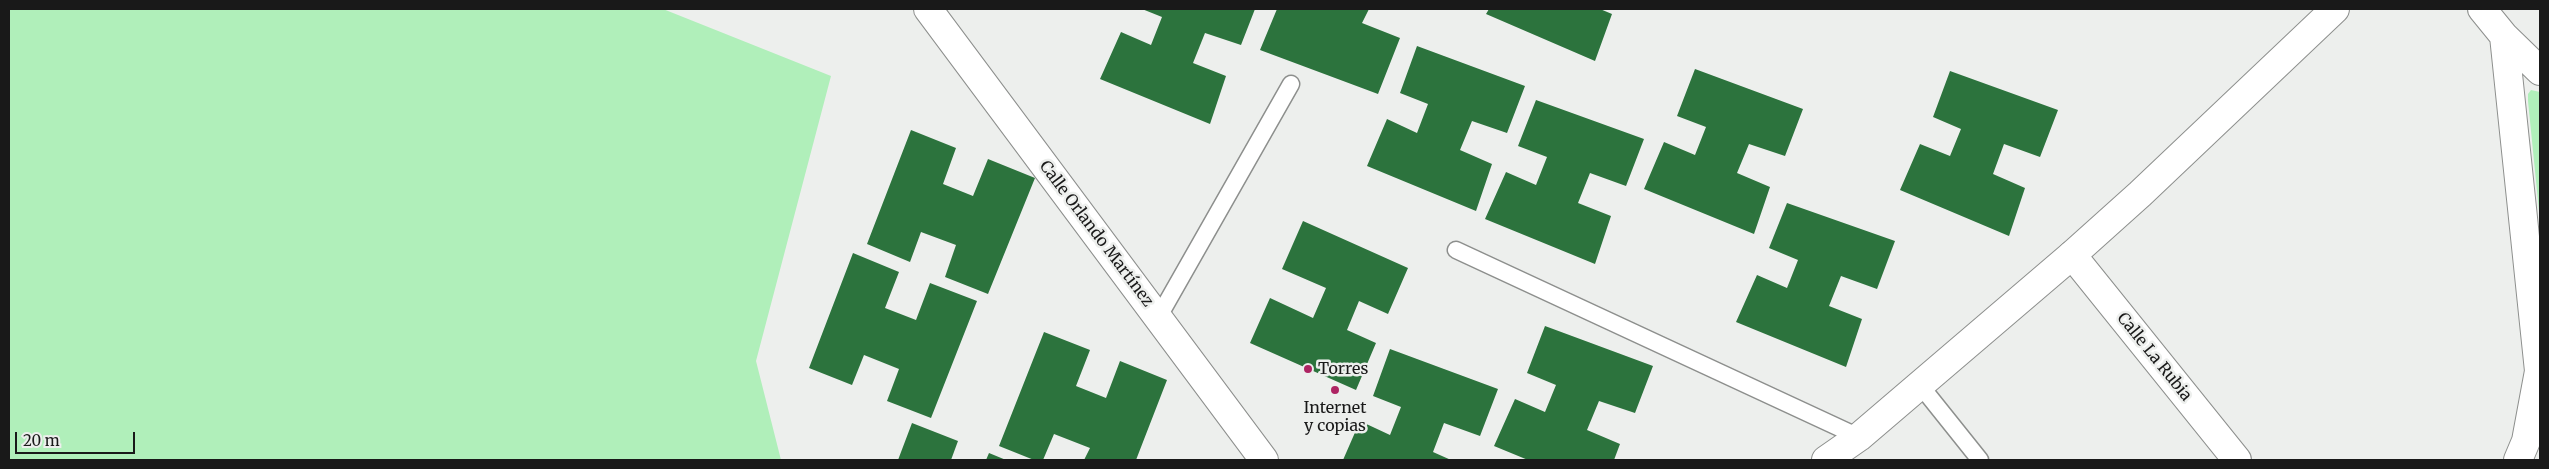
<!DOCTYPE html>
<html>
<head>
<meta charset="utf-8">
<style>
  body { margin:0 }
  #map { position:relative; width:2549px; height:469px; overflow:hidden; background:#edefed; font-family:Merriweather,serif }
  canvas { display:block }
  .frame { position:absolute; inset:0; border:10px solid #191919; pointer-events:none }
  .scale { position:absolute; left:15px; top:432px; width:120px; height:22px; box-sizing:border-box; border:2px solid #191919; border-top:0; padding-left:6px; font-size:15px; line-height:18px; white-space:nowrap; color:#191919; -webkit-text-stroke:4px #edefed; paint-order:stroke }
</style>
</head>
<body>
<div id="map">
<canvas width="2549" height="469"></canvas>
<div class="frame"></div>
<div class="scale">20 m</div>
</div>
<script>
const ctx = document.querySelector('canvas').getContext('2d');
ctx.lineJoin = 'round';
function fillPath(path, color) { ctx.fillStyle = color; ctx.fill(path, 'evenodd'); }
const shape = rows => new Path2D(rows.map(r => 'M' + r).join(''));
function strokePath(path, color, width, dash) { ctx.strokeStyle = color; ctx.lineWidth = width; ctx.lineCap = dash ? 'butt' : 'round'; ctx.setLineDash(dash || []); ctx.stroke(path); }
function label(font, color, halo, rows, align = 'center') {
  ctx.font = font + ' Merriweather,serif'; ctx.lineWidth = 5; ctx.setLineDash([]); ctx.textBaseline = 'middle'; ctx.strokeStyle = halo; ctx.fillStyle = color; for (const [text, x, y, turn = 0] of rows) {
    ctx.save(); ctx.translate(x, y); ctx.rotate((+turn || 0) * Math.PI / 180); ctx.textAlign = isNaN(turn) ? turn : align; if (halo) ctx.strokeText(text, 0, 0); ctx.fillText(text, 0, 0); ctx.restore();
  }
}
const green = shape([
  [13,9,663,9,831,76,756,361,781,460,9,460,9,10],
  [2531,90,2540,92,2540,221,2528,101,2528,94]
]);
const building = shape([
  [1142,9,1255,9,1241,45,1205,33,1193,63,1226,76,1210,124,1100,79,1121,32,1151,45,1162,17],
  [1277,9,1369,9,1362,23,1400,38,1378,94,1260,50],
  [1489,9,1600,9,1612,14,1595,61,1486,14],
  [1417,46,1525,86,1507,133,1472,121,1460,150,1492,164,1476,211,1367,166,1387,119,1417,133,1428,104,1400,93],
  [1695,69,1803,109,1785,156,1749,144,1737,173,1770,187,1754,234,1644,189,1664,142,1695,155,1706,127,1677,116],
  [1950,71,2058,110,2040,157,2004,144,1993,174,2025,188,2009,236,1900,190,1920,144,1950,156,1961,129,1933,117],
  [1536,100,1644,139,1626,186,1590,173,1578,203,1611,216,1595,264,1485,219,1506,172,1536,185,1547,157,1518,146],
  [911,130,956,148,943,184,973,196,988,159,1035,178,988,294,945,277,956,245,921,232,910,262,867,244],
  [1787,203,1895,241,1877,289,1841,276,1829,306,1862,319,1846,367,1736,322,1757,275,1787,288,1798,260,1769,248],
  [1303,221,1408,268,1388,314,1359,301,1347,330,1376,343,1356,390,1250,343,1270,298,1313,318,1326,288,1282,269],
  [853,253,899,272,885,308,916,320,930,283,977,301,931,418,887,401,899,369,864,355,852,385,809,368],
  [1545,326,1653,366,1635,413,1599,401,1587,430,1620,444,1614,460,1528,460,1494,446,1515,399,1545,412,1556,385,1527,373],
  [1044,332,1090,350,1076,386,1106,398,1120,361,1167,380,1136,460,1084,460,1090,448,1054,434,1043,460,1034,460,999,446],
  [1390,349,1498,389,1480,436,1444,423,1433,452,1451,460,1343,460,1360,421,1390,435,1401,407,1373,396],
  [912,423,958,441,951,460,898,460],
  [989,453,1006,460,986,460]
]);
const service = shape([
  [1456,250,1859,437],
  [1158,318,1291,84],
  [1920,385,1980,460]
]);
const minor = shape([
  [928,9,1264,460],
  [2482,9,2504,36,2540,71],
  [2504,36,2539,371,2526,441,2518,460],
  [2072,255,2237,460]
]);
const tertiary = shape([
  [1826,460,1859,437,2072,255,2140,194,2335,9]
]);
const markers = [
  [1308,369,5,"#ae2463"],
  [1335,390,5,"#ae2463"]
];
const streetNames = [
  ["Calle Orlando Martínez",1096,234,53],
  ["Calle La Rubia",2154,357,51]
];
const poiNames = [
  ["Torres",1318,369],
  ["Internet",1335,408,"center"],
  ["y copias",1335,426,"center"]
];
fillPath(green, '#b0efba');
fillPath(building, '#2c733d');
strokePath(service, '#8d8f8d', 19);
strokePath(minor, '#8d8f8d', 30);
strokePath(tertiary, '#8d8f8d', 30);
strokePath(service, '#fff', 16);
strokePath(minor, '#fff', 28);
strokePath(tertiary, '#fff', 28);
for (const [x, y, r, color] of markers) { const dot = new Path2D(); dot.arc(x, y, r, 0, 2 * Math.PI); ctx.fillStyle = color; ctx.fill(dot); strokePath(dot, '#edefed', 2); }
label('16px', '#191919', '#edefed', streetNames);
label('16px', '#191919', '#edefed', poiNames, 'left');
</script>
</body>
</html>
